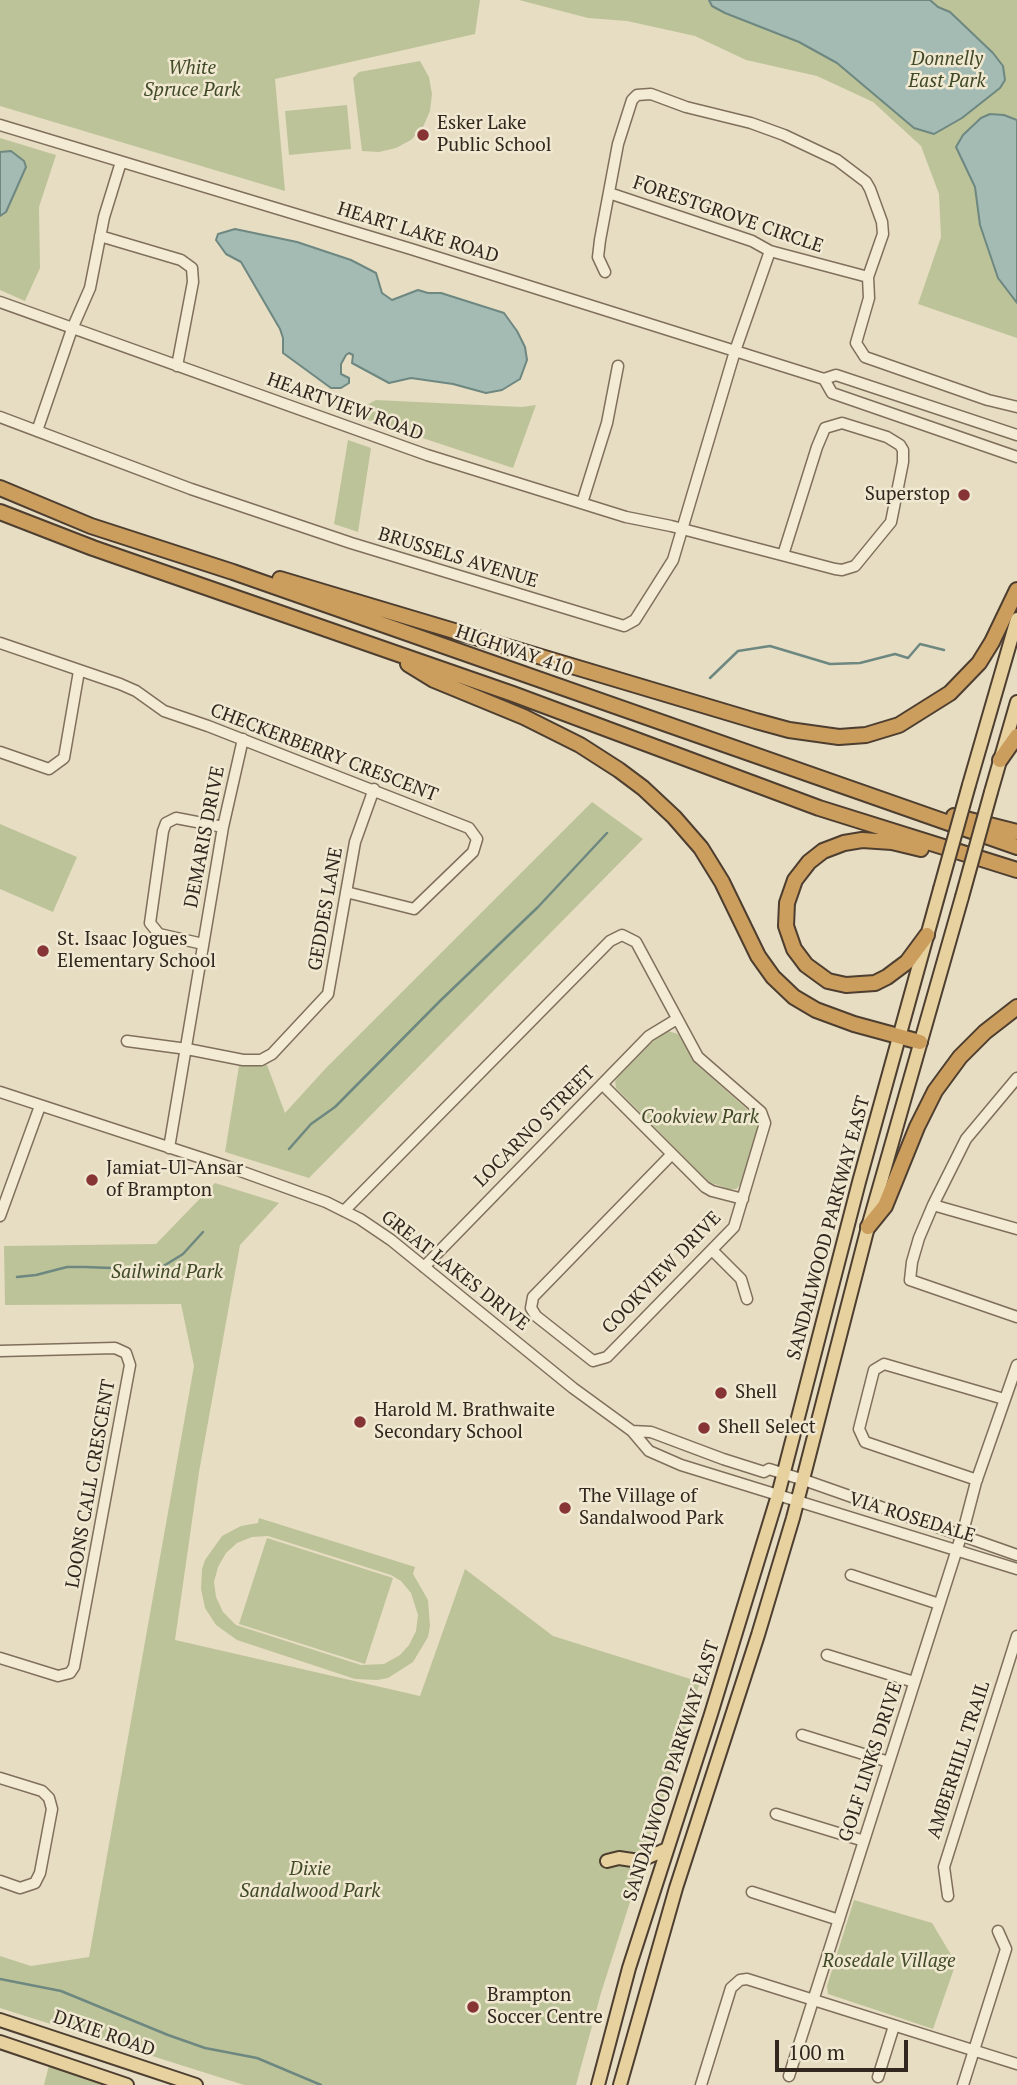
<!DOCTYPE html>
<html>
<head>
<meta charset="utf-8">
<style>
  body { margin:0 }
  #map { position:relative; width:1017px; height:2085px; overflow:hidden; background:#e7ddc3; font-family:"PT Serif",serif }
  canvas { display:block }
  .scale { position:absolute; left:775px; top:2040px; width:133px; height:32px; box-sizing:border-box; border:4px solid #31271e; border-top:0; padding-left:9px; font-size:21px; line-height:24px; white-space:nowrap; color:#31271e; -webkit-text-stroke:5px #f0e8d1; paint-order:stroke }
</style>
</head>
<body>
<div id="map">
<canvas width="1017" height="2085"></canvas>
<div class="scale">100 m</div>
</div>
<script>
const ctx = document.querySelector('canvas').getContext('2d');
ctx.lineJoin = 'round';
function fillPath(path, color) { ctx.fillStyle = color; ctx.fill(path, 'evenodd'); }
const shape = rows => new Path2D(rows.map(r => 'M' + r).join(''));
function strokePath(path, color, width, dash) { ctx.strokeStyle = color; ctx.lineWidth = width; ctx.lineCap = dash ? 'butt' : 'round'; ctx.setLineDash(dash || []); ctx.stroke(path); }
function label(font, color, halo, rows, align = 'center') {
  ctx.font = font + ' "PT Serif",serif'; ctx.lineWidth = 5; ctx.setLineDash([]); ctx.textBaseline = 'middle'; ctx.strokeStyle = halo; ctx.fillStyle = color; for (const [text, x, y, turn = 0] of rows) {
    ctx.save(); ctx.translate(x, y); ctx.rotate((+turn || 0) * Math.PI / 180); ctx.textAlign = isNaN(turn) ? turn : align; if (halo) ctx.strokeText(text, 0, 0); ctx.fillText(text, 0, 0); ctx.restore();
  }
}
const green = shape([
  [0,0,480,0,475,34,275,79,285,191,0,106],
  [519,0,1017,0,1017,338,918,304,941,237,939,194,921,146,873,102,817,76,746,60,695,36,627,21,588,18],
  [420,61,429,77,432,94,430,111,423,127,411,140,396,148,379,152,362,151,353,78,359,72],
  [347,105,351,149,289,155,285,111],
  [0,138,56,155,39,207,40,268,25,301,0,290],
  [376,400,522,407,536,405,513,468,350,414],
  [348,440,371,448,358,532,334,524],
  [592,802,643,839,309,1178,225,1152,239,1066,267,1065,285,1113,326,1068],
  [0,824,77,857,53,912,0,889],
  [668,1031,678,1034,697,1065,757,1118,759,1126,742,1183,736,1189,729,1189,709,1182,616,1088,615,1081,619,1076,652,1042],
  [215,1183,279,1203,240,1245,199,1472,175,1640,420,1696,465,1569,553,1636,700,1682,601,1993,576,2085,244,2085,0,2008,0,1956,31,1966,89,1957,194,1366,181,1304,5,1305,4,1246,156,1244],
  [259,1518,415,1567,413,1574,428,1600,430,1626,428,1637,413,1662,388,1678,377,1680,355,1679,237,1640,216,1625,205,1608,201,1589,202,1569,205,1560,222,1536,241,1526,258,1523],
  [268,1536,391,1575,401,1581,411,1593,418,1615,416,1631,409,1645,400,1655,384,1664,361,1665,236,1625,223,1612,216,1597,214,1582,218,1567,226,1553,237,1543,252,1537],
  [267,1538,393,1578,365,1664,239,1624],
  [854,1900,932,1923,956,1963,933,2029,828,1994,827,1986],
  [49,2065,105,2084,104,2085,44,2085]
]);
const water = shape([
  [709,0,930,0,938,7,950,12,993,53,1003,66,1005,80,1000,88,962,118,934,134,914,128,837,63,799,42,725,13,712,6,709,0],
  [990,114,1004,115,1017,120,1017,303,998,278,980,225,975,187,956,147,963,135,981,118,990,114],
  [11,151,24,161,26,167,6,212,0,216,0,152,11,151],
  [235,229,297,242,351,260,376,273,382,293,392,300,418,290,428,293,441,293,504,313,517,331,525,347,527,360,520,379,502,390,486,393,453,384,411,378,389,383,352,363,353,355,349,353,346,355,341,364,341,374,349,378,349,383,341,388,331,388,283,353,283,338,280,329,241,262,226,254,216,240,218,234,235,229]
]);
const stream = shape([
  [710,678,738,651,770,646,830,664,860,663,895,654,908,658,920,644,944,650],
  [289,1149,311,1124,335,1107,441,1000,538,907,607,833],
  [17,1277,36,1275,67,1267,85,1267,138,1269,149,1275,183,1254,203,1232],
  [0,1979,61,1991,168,2035,205,2048,257,2058,321,2085]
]);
const minor = shape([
  [0,125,411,249,824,379,836,375,1017,435],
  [609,193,752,241,770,251,868,277],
  [100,236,181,260,192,268,193,282,177,366],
  [605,272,598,257,600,240,618,144,632,100,637,95,651,94,686,107,751,123,784,135,837,160,866,182,870,189,882,222,883,234,868,277,869,298,856,343,865,357,988,400,1017,407],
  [0,302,427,455,626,517,671,526,835,569,842,570,855,566,891,522,903,462,903,450,900,445,887,437,842,423,825,428,817,447,783,555],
  [824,379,832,393,1017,457],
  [0,417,191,489,351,543,624,626,635,620,673,560,735,351,770,251],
  [37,431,72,329,90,288,104,217,121,162],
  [582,503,607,423,618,366],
  [0,643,120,684,136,691,164,711,208,726,469,828,477,839,473,852,414,909,346,892],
  [0,752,49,769,64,758,79,671],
  [203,944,159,934,150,923,163,831,166,823,176,818,223,827],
  [127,1041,187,1049,243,1060,261,1060,272,1054,328,994,355,842,374,789],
  [1017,1078,966,1139,933,1205,919,1238,912,1262,910,1280,1017,1317],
  [602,1084,705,1187,712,1191,743,1199],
  [0,1092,232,1168,326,1202,360,1219,391,1240,573,1388,632,1431,649,1451,681,1465,1017,1569],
  [169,1148,223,827,243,739],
  [933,1205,1017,1229],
  [344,1211,610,941,622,935,636,942,698,1057,761,1112,765,1123,734,1227,607,1357,593,1361,536,1316,531,1308,533,1297,672,1154],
  [0,1216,40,1106],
  [712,1250,741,1279,747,1299],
  [424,1267,649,1036,677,1019],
  [0,1351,115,1348,126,1353,130,1365,74,1667,70,1673,58,1676,0,1658],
  [632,1431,651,1432,723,1459,764,1472,769,1469,804,1480,1017,1555],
  [977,1480,865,1442,859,1429,874,1370,884,1364,1004,1399],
  [851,1575,939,1604],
  [827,1655,914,1682],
  [802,1735,889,1762],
  [0,1778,42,1791,49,1798,52,1809,40,1873,35,1883,20,1888,0,1881],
  [776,1814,864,1841],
  [752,1892,839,1920],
  [948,1896,944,1867,1017,1636],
  [789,2076,965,1524,976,1482,1017,1365],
  [878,2077,894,2026],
  [701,2085,731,1988,740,1980,747,1979,1017,2064],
  [963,2085,1006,1949,998,1931]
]);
const major = shape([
  [969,785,1017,619],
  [991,792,1017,702],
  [607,1861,619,1858,639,1861,667,1849],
  [0,2020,196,2085],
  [0,2042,127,2085],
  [598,2085,629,1968,711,1714,778,1495,859,1182,940,889],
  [620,2085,676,1888,758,1635,793,1518,868,1227,962,897]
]);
const highway = shape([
  [0,488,91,526,233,572,1017,847],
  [0,512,93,548,513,694,819,808,1017,870],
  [280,579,756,721,789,730,839,737,866,735,899,725,950,693,979,663,992,642,1017,590],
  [408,664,434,680,524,717,580,745,619,770,643,788,674,817,701,848,722,882,758,956,773,977,794,997,816,1010,854,1024,920,1042],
  [1000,760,1017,736],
  [954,816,1017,832],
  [921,849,892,842,862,840,844,843,823,851,809,862,795,880,787,903,786,926,794,949,806,965,828,981,846,985,875,983,887,977,907,962,927,935],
  [868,1227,885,1206,917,1127,935,1091,960,1057,985,1032,1017,1007]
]);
const majorBridge = shape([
  [940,889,969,785],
  [962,897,991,792]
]);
const markers = [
  [423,135,7,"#863534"],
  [964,495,7,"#863534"],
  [43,951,7,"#863534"],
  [92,1180,7,"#863534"],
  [721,1393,7,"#863534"],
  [360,1422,7,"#863534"],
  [704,1428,7,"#863534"],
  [565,1508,7,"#863534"],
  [473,2007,7,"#863534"]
];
const parkNames = [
  ["Donnelly",947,60],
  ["East Park",947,82],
  ["White",192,69],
  ["Spruce Park",192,91],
  ["Cookview Park",700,1118],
  ["Sailwind Park",167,1273],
  ["Dixie",310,1870],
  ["Sandalwood Park",310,1892],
  ["Rosedale Village",889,1962]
];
const poiNames = [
  ["Esker Lake",437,124],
  ["Public School",437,146],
  ["Superstop",950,495,"right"],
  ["St. Isaac Jogues",57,940],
  ["Elementary School",57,962],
  ["Jamiat-Ul-Ansar",106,1169],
  ["of Brampton",106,1191],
  ["Shell",735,1393],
  ["Harold M. Brathwaite",374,1411],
  ["Secondary School",374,1433],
  ["Shell Select",718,1428],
  ["The Village of",579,1497],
  ["Sandalwood Park",579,1519],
  ["Brampton",487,1996],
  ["Soccer Centre",487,2018]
];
const streetNames = [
  ["FORESTGROVE CIRCLE",728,215,19],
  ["HEART LAKE ROAD",418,233,17],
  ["HEARTVIEW ROAD",345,407,20],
  ["BRUSSELS AVENUE",458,558,17],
  ["HIGHWAY 410",514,651,19],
  ["CHECKERBERRY CRESCENT",324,753,21],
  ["DEMARIS DRIVE",205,837,-79],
  ["GEDDES LANE",326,909,-80],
  ["LOCARNO STREET",535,1127,-45],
  ["SANDALWOOD PARKWAY EAST",829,1228,-75],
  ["GREAT LAKES DRIVE",455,1271,38],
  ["COOKVIEW DRIVE",662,1273,-46],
  ["LOONS CALL CRESCENT",91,1484,-80],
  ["VIA ROSEDALE",912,1518,17],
  ["AMBERHILL TRAIL",959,1760,-72],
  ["GOLF LINKS DRIVE",871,1762,-72],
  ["SANDALWOOD PARKWAY EAST",672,1771,-72],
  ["DIXIE ROAD",104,2034,19]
];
fillPath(green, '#bdc398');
fillPath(water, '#a4bbb4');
strokePath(water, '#6d8781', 2);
strokePath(stream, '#6d8781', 2.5);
strokePath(minor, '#7f6f5c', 13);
strokePath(major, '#4d3e30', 16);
strokePath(highway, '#4d3e30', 18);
strokePath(minor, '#f3ebd4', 10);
strokePath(major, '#e6d19f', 12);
strokePath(highway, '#cc9e5e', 14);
strokePath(majorBridge, '#4d3e30', 16, []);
strokePath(majorBridge, '#e6d19f', 12);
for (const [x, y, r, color] of markers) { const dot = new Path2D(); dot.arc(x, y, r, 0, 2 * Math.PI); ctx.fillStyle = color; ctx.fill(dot); strokePath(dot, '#f0e8d1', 2.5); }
label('italic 19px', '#414a27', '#f0e8d1', parkNames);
label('19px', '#31271e', '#f0e8d1', poiNames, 'left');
label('19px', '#31271e', '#f0e8d1', streetNames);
</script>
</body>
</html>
